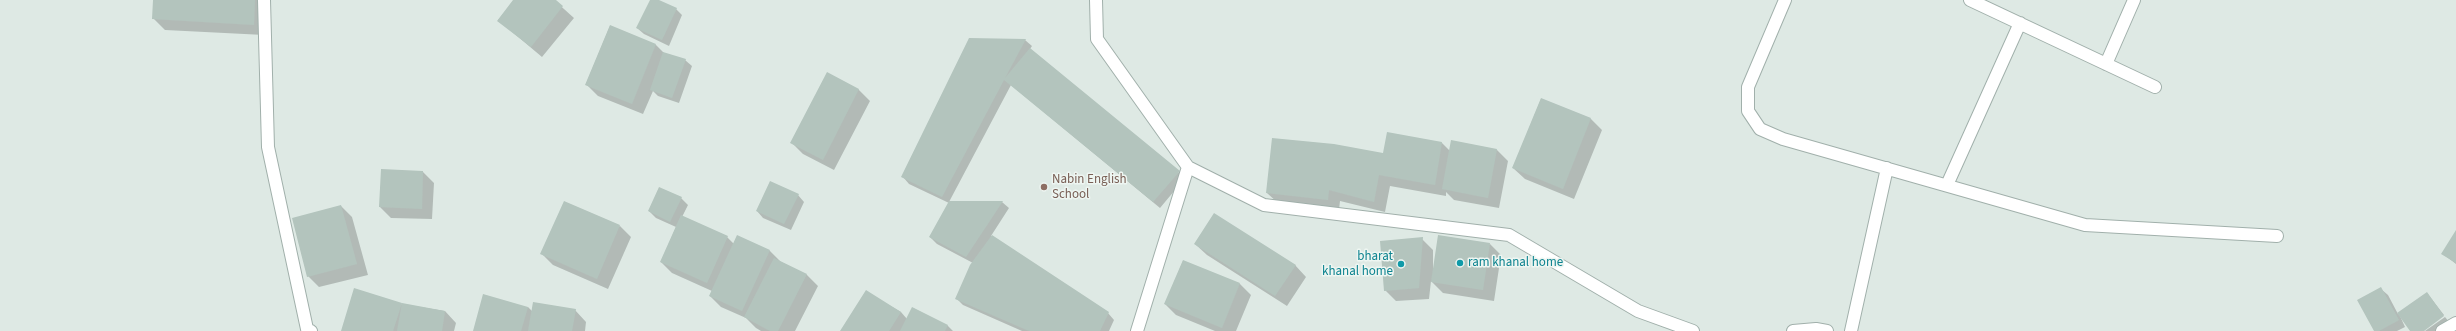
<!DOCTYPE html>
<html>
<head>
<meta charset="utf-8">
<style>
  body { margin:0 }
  canvas { display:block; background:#dee9e4 }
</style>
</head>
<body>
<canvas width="2456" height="331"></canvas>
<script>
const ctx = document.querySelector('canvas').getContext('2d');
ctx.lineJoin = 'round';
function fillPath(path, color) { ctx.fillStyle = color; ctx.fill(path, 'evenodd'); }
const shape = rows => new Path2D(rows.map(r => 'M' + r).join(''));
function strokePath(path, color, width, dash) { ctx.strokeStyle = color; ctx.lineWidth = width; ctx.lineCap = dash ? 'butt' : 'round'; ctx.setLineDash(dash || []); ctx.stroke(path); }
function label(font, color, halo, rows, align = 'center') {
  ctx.font = font + ' "Source Sans 3",sans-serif'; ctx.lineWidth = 3; ctx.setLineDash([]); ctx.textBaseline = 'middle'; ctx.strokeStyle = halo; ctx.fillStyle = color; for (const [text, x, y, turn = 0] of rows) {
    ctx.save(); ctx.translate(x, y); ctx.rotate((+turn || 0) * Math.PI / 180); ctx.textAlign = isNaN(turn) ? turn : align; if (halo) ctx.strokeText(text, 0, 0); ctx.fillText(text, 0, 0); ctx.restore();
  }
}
const shadow = shape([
  [154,0,266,0,264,35,165,30,153,18],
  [515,0,554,0,574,18,542,57,498,20],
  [651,0,657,0,676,9,682,15,669,46,644,34,637,28],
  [610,26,656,45,664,53,685,60,692,66,679,103,658,96,653,91,643,114,598,96,586,84],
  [1025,40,1032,46,1030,49,1185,178,1160,208,1011,85,949,202,1002,202,1009,208,991,236,1108,313,1114,320,1109,331,1022,331,963,305,956,298,973,263,937,244,930,237,949,203,909,184,903,177],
  [858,89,870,101,834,170,803,154,792,143],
  [1541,99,1591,119,1602,130,1574,199,1525,179,1513,168],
  [1442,143,1450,151,1497,150,1508,161,1499,208,1454,200,1446,192,1446,196,1390,186,1385,212,1340,201,1339,210,1279,204,1267,193,1384,154],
  [423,172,434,183,432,219,391,218,380,207],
  [798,195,804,202,791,230,763,218,757,211],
  [681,198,688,205,682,217,727,237,734,244,738,237,770,251,781,262,807,275,818,286,795,331,761,331,756,328,746,318,721,307,710,296,712,291,672,273,661,262,676,227,656,218,649,211],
  [341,206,352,217,368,275,319,287,308,276],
  [620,226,631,237,608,289,553,265,542,254],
  [2456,232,2456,264,2443,254],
  [1422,239,1433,250,1433,272,1490,244,1501,255,1494,301,1443,293,1431,281,1429,299,1396,301,1385,290],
  [1195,244,1295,265,1306,277,1287,306,1207,255],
  [1183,261,1240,284,1251,295,1236,331,1215,331,1176,315,1165,304],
  [2381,289,2388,295,2398,314,2427,293,2444,315,2422,331,2412,331,2400,316,2405,327,2397,331,2375,331],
  [866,292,901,312,907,319,913,308,948,326,953,331,842,331],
  [402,304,445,311,456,323,454,331,343,331],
  [528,307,533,312,575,310,586,322,585,331,474,331],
  [2445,317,2450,323,2439,331,2425,331]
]);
const building = shape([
  [153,0,255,0,254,25,152,19],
  [513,0,556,0,563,6,531,47,497,21],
  [650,0,659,0,677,8,662,40,636,28],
  [610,25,656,44,632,104,585,85],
  [969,38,1026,39,1005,78,1030,48,1180,171,1153,202,1004,80,942,197,901,177],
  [663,52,686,59,672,98,650,90],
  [827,72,859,89,823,160,790,143],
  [1541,98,1591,118,1563,189,1512,168],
  [1387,132,1442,142,1435,185,1379,175,1374,202,1329,190,1328,200,1266,193,1272,138,1334,144,1383,153],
  [1451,140,1497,149,1488,198,1442,189],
  [381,169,423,171,422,209,379,207],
  [770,181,799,194,784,224,756,211],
  [659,187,682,197,670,222,648,211],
  [564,201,620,225,597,279,540,254],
  [949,201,1003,201,966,257,929,237],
  [341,205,357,264,307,277,292,218],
  [1214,213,1296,265,1275,296,1194,244],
  [681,215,728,236,707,283,660,262],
  [2456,230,2456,263,2441,254],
  [737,235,770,250,742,311,709,296],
  [992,235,1109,312,1100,331,1029,331,955,299,970,265],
  [1438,235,1490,243,1483,290,1431,282],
  [1423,237,1419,288,1384,291,1380,241],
  [774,258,807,274,778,331,770,331,744,317],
  [1183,260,1240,283,1222,328,1164,304],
  [2381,287,2399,320,2379,331,2374,331,2357,300],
  [354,288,402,303,393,331,341,331],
  [866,290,901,312,889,331,840,331],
  [2427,292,2444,316,2424,331,2410,331,2397,313],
  [483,294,528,307,521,331,473,331],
  [533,302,576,309,572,331,528,331],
  [402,303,445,311,442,331,397,331],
  [912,307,948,325,945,331,900,331]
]);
const minor = shape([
  [1096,0,1097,39,1188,167,1137,331],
  [1785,0,1748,87,1748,111,1760,129,1783,139,2085,225,2277,236],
  [1970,0,2155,87],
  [2106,64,2134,0],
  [1188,167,1264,205,1509,235,1638,311,1693,331],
  [1947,185,2020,23],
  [1793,331,1816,329,1827,331],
  [1851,331,1887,168],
  [2442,331,2456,323]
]);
const tertiary = shape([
  [264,0,268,147,307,329,311,331]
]);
const markers = [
  [1044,187,4,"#8d6e63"],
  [1460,263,4,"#0f9aa8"],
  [1401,264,4,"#0f9aa8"]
];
const educationNames = [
  ["Nabin English",1052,180],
  ["School",1052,195]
];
const cultureNames = [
  ["bharat",1393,257],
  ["khanal home",1393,272],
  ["ram khanal home",1468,263,"left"]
];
fillPath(shadow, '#0003');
fillPath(building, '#b3c4bd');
strokePath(minor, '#a1b0ab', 14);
strokePath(tertiary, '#a1b0ab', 14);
strokePath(minor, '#fff', 12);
strokePath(tertiary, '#fff', 12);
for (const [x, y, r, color] of markers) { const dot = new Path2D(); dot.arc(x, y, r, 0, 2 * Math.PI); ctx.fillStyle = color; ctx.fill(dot); strokePath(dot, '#eef6f2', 1.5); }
label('13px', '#785e54', '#eef6f2', educationNames, 'left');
label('13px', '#0d838f', '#eef6f2', cultureNames, 'right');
</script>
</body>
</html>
